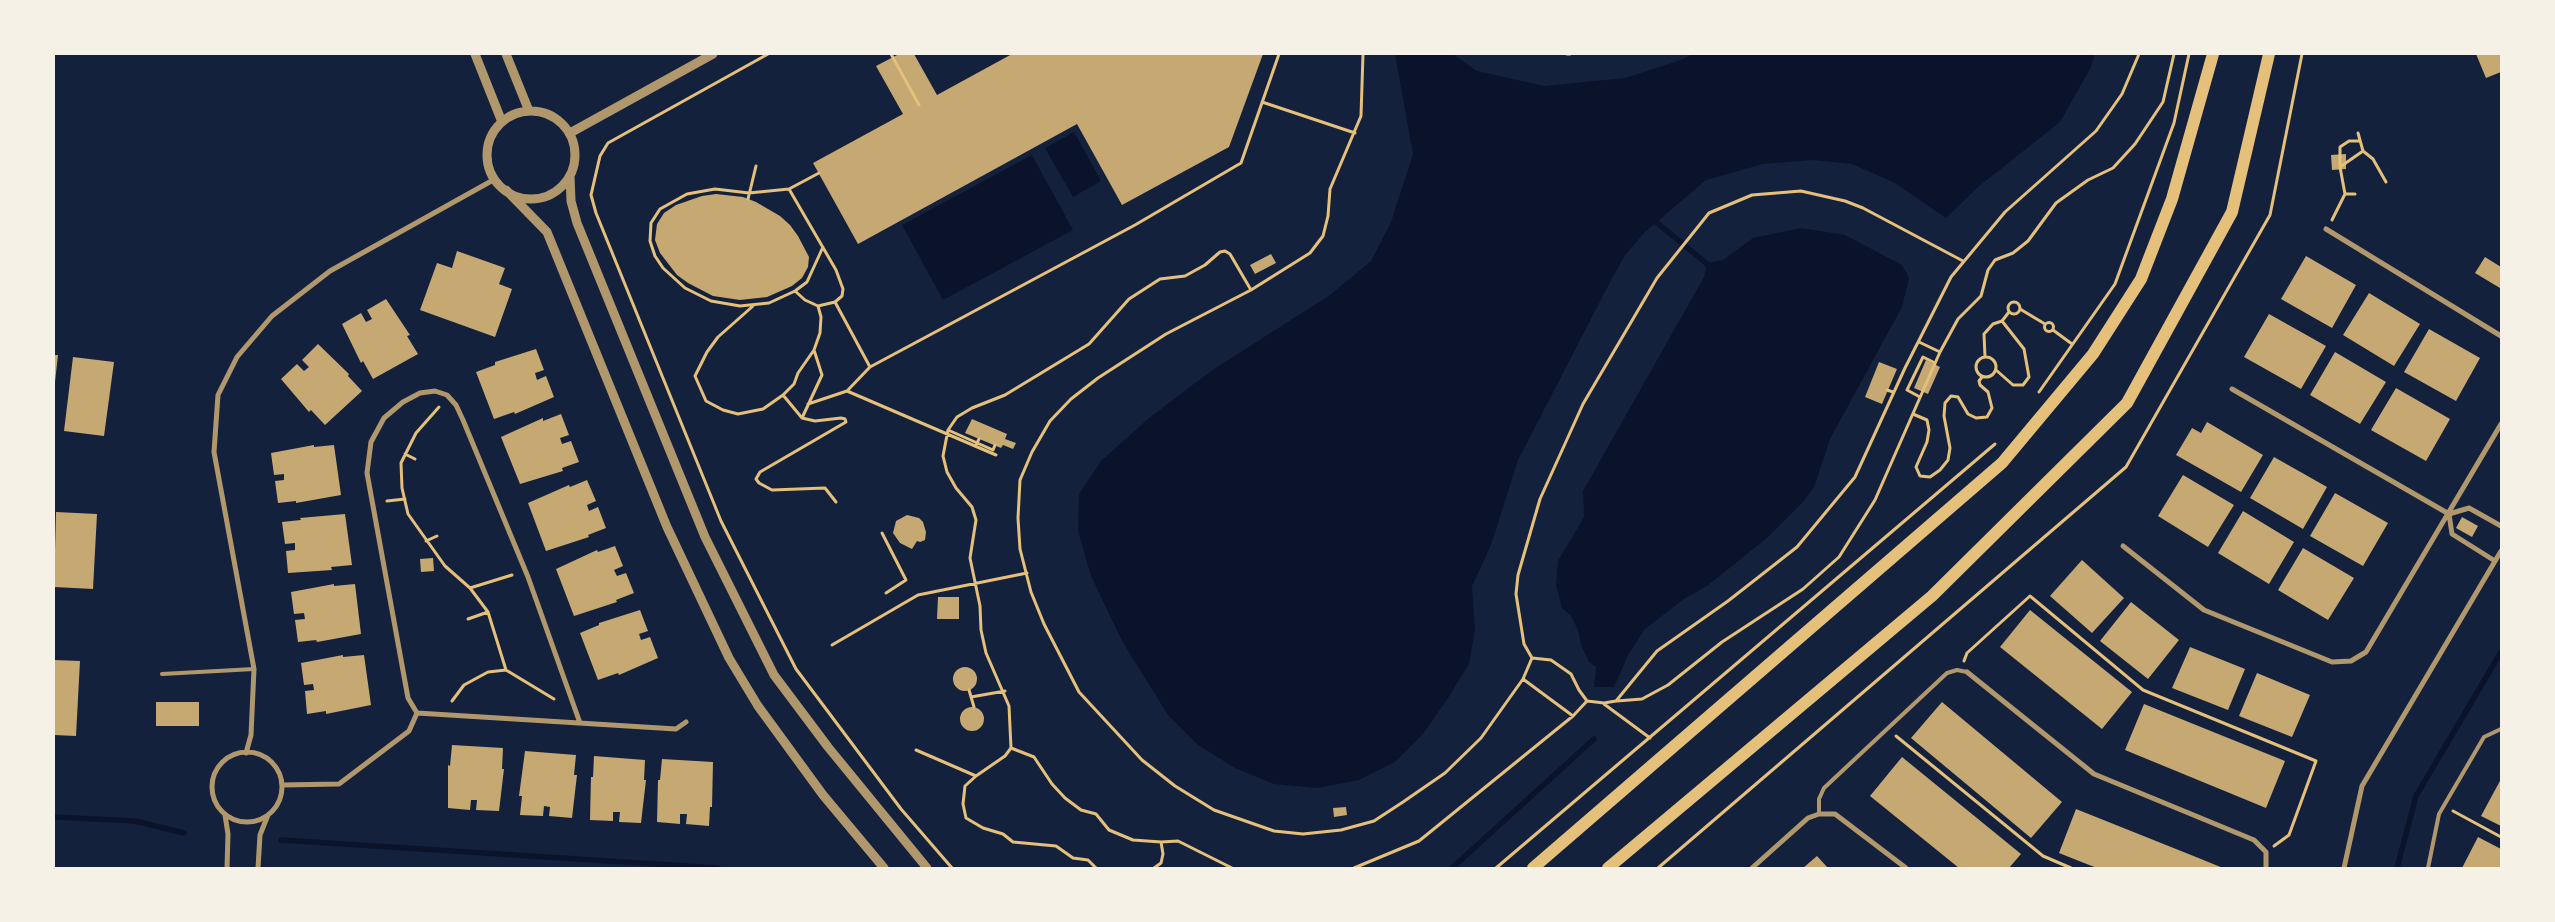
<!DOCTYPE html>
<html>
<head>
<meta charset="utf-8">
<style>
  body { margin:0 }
  #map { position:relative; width:2555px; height:922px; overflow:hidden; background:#14213d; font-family:"Titillium Web",sans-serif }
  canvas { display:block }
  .frame { position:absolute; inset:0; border:55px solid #f6f1e7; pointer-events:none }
</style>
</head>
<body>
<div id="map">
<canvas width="2555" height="922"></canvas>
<div class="frame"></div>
</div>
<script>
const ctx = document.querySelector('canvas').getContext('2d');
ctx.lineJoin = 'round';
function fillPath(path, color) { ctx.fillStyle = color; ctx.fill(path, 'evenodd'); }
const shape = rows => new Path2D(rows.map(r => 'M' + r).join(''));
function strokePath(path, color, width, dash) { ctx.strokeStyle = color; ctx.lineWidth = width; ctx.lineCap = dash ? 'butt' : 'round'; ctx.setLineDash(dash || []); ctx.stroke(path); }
const water = shape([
  [1395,54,1453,54,1477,71,1544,86,1625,78,1681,60,1692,54,2095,54,2090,69,2060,122,1978,187,1946,218,1895,183,1852,164,1812,160,1763,164,1706,180,1645,232,1625,255,1608,286,1518,460,1491,545,1472,586,1475,630,1469,664,1448,698,1423,734,1395,762,1359,780,1317,788,1274,784,1235,768,1198,745,1168,715,1122,641,1091,576,1078,531,1079,494,1101,461,1149,418,1211,371,1330,295,1371,261,1391,222,1413,154],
  [1074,132,1101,181,1073,197,1045,148],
  [1032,155,1073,230,943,300,902,225],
  [1801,228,1845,235,1902,265,1909,278,1902,307,1830,439,1814,487,1803,502,1767,538,1707,586,1684,599,1645,629,1628,655,1614,687,1594,687,1596,667,1589,662,1581,645,1578,630,1571,616,1562,608,1556,585,1558,561,1584,517,1583,491,1704,277,1707,263,1723,260,1753,238]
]);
const stream = shape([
  [1654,215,1656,222,1711,267],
  [54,817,135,821,184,833],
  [281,840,718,868],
  [1452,868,1594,739],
  [2397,868,2416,796,2501,652]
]);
const building = shape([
  [899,54,914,54,937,95,1012,54,1263,54,1229,147,1122,205,1077,124,858,244,813,163,903,114,876,66],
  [2476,54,2501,54,2501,72,2486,78],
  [2346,154,2346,169,2332,170,2331,155],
  [716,194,743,197,756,202,780,216,790,225,798,236,809,257,808,267,802,278,792,286,767,297,740,300,713,296,688,283,677,275,660,253,655,240,657,224,664,213,676,205,702,196],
  [457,251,505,268,499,284,512,289,495,337,420,310,437,263,452,268],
  [1271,254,1276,263,1255,274,1250,265],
  [2306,256,2356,285,2332,328,2281,299],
  [2485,257,2501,267,2500,288,2475,273],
  [2369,293,2420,324,2394,366,2343,335],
  [386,299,410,335,407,336,418,354,373,379,363,361,361,363,342,324,361,313,366,322,372,319,367,310],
  [2269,314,2326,346,2301,389,2244,357],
  [2429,329,2480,358,2456,401,2404,372],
  [318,344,349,374,348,376,362,391,325,425,311,410,309,412,281,379,297,364,304,371,309,367,302,360],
  [536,349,544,370,535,373,537,380,546,376,554,397,515,414,514,412,494,419,476,372,495,365,495,362],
  [2335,352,2386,382,2360,424,2310,395],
  [54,355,58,355,55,382,54,382],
  [73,357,114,362,104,436,64,431],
  [1926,360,1940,367,1928,394,1914,388],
  [1879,362,1897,369,1882,404,1865,397],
  [2396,388,2450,419,2426,461,2371,430],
  [561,414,569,435,560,438,562,444,571,441,579,462,562,468,563,471,520,484,501,437,543,418,543,421],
  [972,419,1007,434,1005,439,1016,443,1013,449,1003,445,1001,448,965,433],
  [2207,422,2263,455,2241,492,2176,455,2192,428,2201,433],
  [314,445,314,447,334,445,341,495,296,503,296,501,278,503,275,481,284,480,284,474,274,475,271,453],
  [2274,457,2327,487,2303,529,2250,498],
  [2183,475,2234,505,2208,547,2158,516],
  [587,480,596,501,587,505,589,511,598,507,606,528,588,535,589,537,546,551,528,503,569,485,570,487],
  [2335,493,2388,523,2363,566,2310,536],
  [2243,511,2294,542,2269,584,2218,553],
  [56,512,97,514,93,589,54,587],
  [345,514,352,565,331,567,332,570,288,573,286,551,295,550,295,543,285,544,282,522,301,520,300,518],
  [907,515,919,518,923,522,926,532,925,540,920,542,917,541,912,549,900,543,893,533,896,521],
  [2462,517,2478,526,2472,537,2456,528],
  [615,546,623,566,614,570,617,576,626,573,634,593,616,600,617,602,574,616,556,569,597,550,598,552],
  [2303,548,2354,578,2328,620,2278,590],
  [433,558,434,571,421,572,420,559],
  [2082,560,2124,598,2092,633,2050,596],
  [334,584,334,586,355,584,361,634,317,642,316,640,298,642,295,620,305,619,304,613,294,614,291,592],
  [938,597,959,597,959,619,937,619],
  [2131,602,2179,640,2148,679,2100,641],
  [640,610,648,631,639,634,641,640,650,637,658,658,619,675,618,673,598,680,580,633,599,625,599,623],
  [2030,610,2132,692,2102,729,2000,647],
  [2190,647,2245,669,2228,710,2172,688],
  [343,655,343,657,364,655,371,705,326,714,326,711,307,714,305,691,314,690,313,684,304,685,301,663],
  [54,660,80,661,76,736,54,735],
  '953 679a12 12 0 1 1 24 0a12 12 0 1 1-24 0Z',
  [2257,673,2310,695,2292,737,2239,716],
  [156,702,199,702,199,726,156,726],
  [1942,702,2062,802,2031,838,1911,738],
  [2144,704,2285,761,2266,808,2125,750],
  '960 719a12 12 0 1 1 24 0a12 12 0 1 1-24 0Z',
  [452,745,503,748,502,769,504,769,499,811,476,810,477,800,471,800,470,810,448,808,448,765,450,766],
  [525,751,576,755,574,775,577,775,572,818,549,816,550,807,544,806,543,816,520,815,522,796,519,796],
  [594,756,645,760,644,780,646,780,641,823,619,822,620,812,613,812,613,821,590,820,591,777,593,777],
  [1902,757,2021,854,2009,868,1959,868,1870,796],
  [662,759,713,762,712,807,710,807,709,826,686,824,687,814,680,814,680,824,657,822,658,780,660,780],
  [2501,779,2501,826,2481,816],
  [1346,807,1347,815,1334,817,1333,808],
  [2076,809,2201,859,2223,868,2097,868,2079,861,2059,853],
  [2478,837,2501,849,2501,868,2462,868],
  [1817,856,1828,868,1803,868]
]);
const path = shape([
  [768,54,608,143,600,156,591,195,596,213,721,521,796,669,901,809,952,868],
  [891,54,919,105],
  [1363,54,1361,116,1330,189,1328,216,1323,236,1310,253,1251,290,1166,334,1098,378,1071,399,1050,421,1032,452,1020,480,1018,518,1020,549,1031,592,1044,624,1079,692,1142,760,1175,786,1214,810,1274,831,1303,834,1341,830,1374,821,1403,802,1445,773,1481,738,1523,679,1532,658,1551,660,1571,674,1579,690,1587,701,1604,703,1616,701,1657,651,1728,601,1797,547,1855,477,1905,368,1951,277,2005,212,2096,131,2122,94,2139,54],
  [1567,54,1570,54],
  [1262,102,1355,133],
  [2358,133,2363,151,2373,159,2386,182],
  [2340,167,2363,151],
  [819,173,789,189,749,193,715,189,687,194,660,209,651,223,650,241,655,256,663,268,685,288,711,301,740,306,769,303,795,291,807,282,823,247],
  [789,189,836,270,843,289,842,296,835,302,818,306],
  [2345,194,2355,194],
  [748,199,756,166],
  [2332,220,2345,194,2340,167,2340,147,2349,141,2359,141],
  '2008 308a6 6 0 1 1 12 0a6 6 0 1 1-12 0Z',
  [835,302,870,367],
  [753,306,718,337,707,352,695,376,706,401,723,410,738,414,763,409,783,395,794,384,798,373,814,350,820,333,821,317,818,306,805,300,795,291],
  [2020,309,2045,324],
  '2044.5 327a4.5 4.5 0 1 1 9 0a4.5 4.5 0 1 1-9 0Z',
  [2053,330,2072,344],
  [1919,342,1940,352],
  '1976 367a10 10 0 1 1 20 0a10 10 0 1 1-20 0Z',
  [1985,357,1984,334,1993,324,2002,321],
  [1996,370,2013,385,2023,385,2029,377,2024,349,2002,321,2009,312],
  [1887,390,1893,392],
  [847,391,996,455],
  [2039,392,2115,284,2174,123,2189,54],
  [783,395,802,418,815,421,841,418,845,419,846,422,760,472,756,479,759,483,772,490,825,488,836,502],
  [1920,397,1907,390,1923,357,1935,363],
  [808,404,847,391,870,367,1135,225,1241,163,1279,54],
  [439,407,416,433,401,463,402,488,408,514,445,566,470,588,488,612,506,670,554,699],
  [1913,414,1927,420,1929,430,1927,442,1916,467,1920,476,1930,477,1940,470,1948,460,1950,448,1944,416,1945,403,1951,396,1958,397,1968,414,1976,418,1987,417,1992,408,1988,392,1980,385,1979,381,1982,377],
  [802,418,822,375,814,350],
  [948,430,993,450,995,445],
  [976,445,979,439],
  [405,454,415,459],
  [387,501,405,499],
  [882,533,906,580,886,593],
  [426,541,437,536],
  [470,588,512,575],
  [468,619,488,612],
  [832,645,918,595,1027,573],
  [1532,658,1524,644,1516,594,1518,575,1540,499,1583,404,1657,278,1709,213,1752,195,1801,191,1845,201,1863,208,1963,261],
  [1964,661,1967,653,2030,596,2143,690,2316,761,2289,835,2274,846],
  [1523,679,1573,716],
  [969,690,974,707],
  [971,697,1005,691],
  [452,701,464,685,488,672,506,670],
  [1617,701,1642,699,1668,685,1722,642,1803,589,1839,557,1875,500,1940,352,1958,319,1981,296,1988,270,1995,260,2013,253,2028,241,2056,203,2088,180,2113,168,2135,144,2163,102,2174,54],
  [1604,704,1650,738],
  [1896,736,2043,856,2071,868],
  [1011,748,1009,706,986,653,981,630,980,606,970,558,976,520,972,507,956,488,947,472,943,456,948,430,957,417,972,408,1005,395,1089,344,1129,299,1160,279,1185,276,1205,265,1220,252,1225,251,1230,254,1251,290],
  [916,750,976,776],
  [2453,811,2501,837],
  [1096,868,1088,860,1073,858,1056,846,1013,842,1003,834,983,828,966,818,963,804,965,786,976,776,1005,756,1011,748,1034,757,1052,784,1065,798,1081,810,1096,814,1109,830,1133,840,1161,842,1178,841,1232,868],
  [1154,868,1161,863,1163,854,1161,842],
  [1354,868,1419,841,1573,716,1587,701],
  [1496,868,1995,444],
  [1658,868,2126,467,2270,215,2302,54]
]);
const service = shape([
  [162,674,254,669],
  [1819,814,1819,799,1824,788,1947,673,1957,670,1967,672],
  [2428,868,2439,814,2484,737,2501,729]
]);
const minor = shape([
  [2326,229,2501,336],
  [2232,389,2449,514,2469,508,2501,526],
  [2449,514,2452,534,2495,561],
  [2123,546,2204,610,2332,662,2351,661,2366,652,2501,424],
  [1967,672,2094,774,2254,840,2266,852,2266,868],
  [417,713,676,729,686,722],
  '212 787a35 35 0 1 1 70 0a35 35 0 1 1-70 0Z',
  [246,753,251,735,254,669,214,452,218,395,237,357,272,316,330,271,495,179],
  [282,785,339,784,409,731,417,713,408,698,367,473,371,442,384,418,403,402,420,393,435,391,447,395,456,405,463,420,528,577,580,723],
  [225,815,228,834,227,868],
  [258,868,260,835,268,815],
  [1752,868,1808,818,1819,814,1835,814,1906,868],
  [2344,868,2362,786,2501,551]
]);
const tertiary = shape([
  [475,54,502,122],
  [506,54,529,111],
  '487 155a44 44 0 1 1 88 0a44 44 0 1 1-88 0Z',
  [570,133,713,54],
  [570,176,571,201,577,223,705,537,774,675,828,747,927,868],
  [506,190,547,232,667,527,729,658,758,706,823,795,884,868]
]);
const primary = shape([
  [1533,868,2002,463,2093,354,2141,279,2172,199,2213,54],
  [1608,868,1932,596,2127,403,2232,212,2269,54]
]);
fillPath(water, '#0b132b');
strokePath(stream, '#0b132b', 5.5);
fillPath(building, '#c6a872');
strokePath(path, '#e5c07b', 3);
strokePath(service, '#b1986c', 4);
strokePath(minor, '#b1986c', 5);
strokePath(tertiary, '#b1986c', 9);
strokePath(primary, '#e5c07b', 12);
</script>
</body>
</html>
